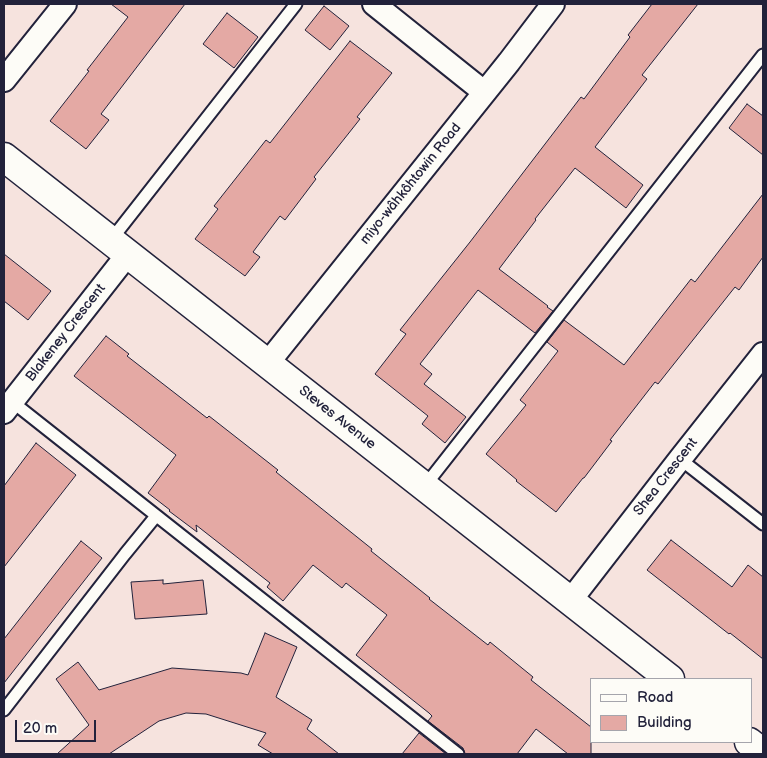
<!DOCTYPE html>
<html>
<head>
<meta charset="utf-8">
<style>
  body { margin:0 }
  #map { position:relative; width:767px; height:758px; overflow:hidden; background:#f6e3de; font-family:"Balsamiq Sans",sans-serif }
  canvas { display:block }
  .frame { position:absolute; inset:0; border:5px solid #22223b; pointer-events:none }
  .legend { position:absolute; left:590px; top:678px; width:162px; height:65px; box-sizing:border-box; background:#fdfcf7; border:1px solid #a5a5ac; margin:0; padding:6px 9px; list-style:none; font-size:15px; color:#22223b }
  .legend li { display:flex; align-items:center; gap:10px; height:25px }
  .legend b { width:25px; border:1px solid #a5a5ac }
  .scale { position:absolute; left:15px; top:720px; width:81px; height:22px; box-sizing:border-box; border:2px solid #22223b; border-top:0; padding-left:6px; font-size:15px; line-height:18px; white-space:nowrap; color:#22223b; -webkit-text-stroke:4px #fdfcf7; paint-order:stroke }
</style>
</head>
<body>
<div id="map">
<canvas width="767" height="758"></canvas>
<div class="frame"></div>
<ul class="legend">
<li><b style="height:6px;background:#fdfcf7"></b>Road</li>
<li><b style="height:14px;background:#e4a9a4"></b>Building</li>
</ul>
<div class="scale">20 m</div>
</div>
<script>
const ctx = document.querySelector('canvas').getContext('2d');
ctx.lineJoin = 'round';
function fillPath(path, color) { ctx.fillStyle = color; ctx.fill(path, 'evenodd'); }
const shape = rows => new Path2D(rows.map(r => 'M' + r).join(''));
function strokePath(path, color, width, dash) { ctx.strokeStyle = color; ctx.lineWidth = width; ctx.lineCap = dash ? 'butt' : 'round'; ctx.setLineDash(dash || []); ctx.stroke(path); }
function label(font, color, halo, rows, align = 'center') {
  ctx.font = font + ' "Balsamiq Sans",sans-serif'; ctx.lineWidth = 4.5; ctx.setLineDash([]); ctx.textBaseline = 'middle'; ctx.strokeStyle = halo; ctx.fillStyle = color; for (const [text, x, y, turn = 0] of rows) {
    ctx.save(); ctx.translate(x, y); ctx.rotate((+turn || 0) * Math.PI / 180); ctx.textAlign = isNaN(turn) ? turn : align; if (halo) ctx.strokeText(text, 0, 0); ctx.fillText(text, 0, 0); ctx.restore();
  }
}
const building = shape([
  [111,4,185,4,101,114,109,120,86,149,50,121,89,71,87,70,128,17,111,4],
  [652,4,698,4,642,75,647,79,595,147,643,185,626,208,575,168,535,219,536,220,499,269,548,306,547,307,553,311,535,333,478,290,420,364,432,374,424,384,466,417,445,443,422,424,428,416,375,374,406,334,400,330,470,242,581,97,584,99,630,37,628,35,652,4],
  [324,6,349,26,330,50,305,30,324,6],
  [227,13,258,37,234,68,203,44,227,13],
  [350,41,392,73,357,117,360,119,314,177,316,179,285,220,280,216,253,252,260,257,245,276,195,239,218,209,214,206,266,140,270,143,350,41],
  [747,104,763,116,763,155,729,128,747,104],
  [763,194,763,257,739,290,735,287,658,384,655,382,610,440,612,441,584,478,583,478,556,512,516,481,517,480,486,454,526,405,520,400,558,351,547,342,564,320,624,365,691,279,695,282,763,194],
  [4,254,51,291,28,320,4,301,4,254],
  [106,336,129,354,127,356,207,418,209,416,278,470,276,472,372,549,371,551,430,598,429,599,488,645,490,642,533,677,531,680,591,727,591,754,568,754,536,729,517,754,465,754,463,748,428,721,432,716,429,713,356,655,387,615,346,583,342,588,313,565,283,601,267,587,270,583,196,525,197,532,169,511,170,510,148,493,176,455,74,376,106,336],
  [36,443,76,475,4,567,4,486,36,443],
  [671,540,732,587,748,565,763,577,763,659,730,633,729,634,647,570,671,540],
  [81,541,102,558,4,683,4,639,81,541],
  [163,580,163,584,203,580,207,614,135,619,131,582,163,580],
  [265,633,297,647,276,697,312,720,307,729,339,754,273,754,258,745,266,733,206,714,186,713,159,721,109,754,57,754,89,725,56,679,78,662,99,690,172,668,241,673,248,675,265,633],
  [419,733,446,754,402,754,419,733]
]);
const service = shape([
  [111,240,296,4],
  [10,400,458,754],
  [680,459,763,524],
  [424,487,763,55],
  [4,710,125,554,156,516]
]);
const minor = shape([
  [374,4,484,92],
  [4,80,65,4],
  [267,364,509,62,553,4],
  [4,412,128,254],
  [570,601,680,459,763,354]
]);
const tertiary = shape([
  [4,157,670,679],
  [749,742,763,753]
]);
const streetNames = [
  ["miyo-wâhkôhtowin Road",411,184,-51],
  ["Blakeney Crescent",66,333,-52],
  ["Steves Avenue",337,418,38],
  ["Shea Crescent",666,477,-52]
];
fillPath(building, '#e4a9a4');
strokePath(building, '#22223b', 1);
strokePath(service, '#22223b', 15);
strokePath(minor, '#22223b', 26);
strokePath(tertiary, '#22223b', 31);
strokePath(service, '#fdfcf7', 11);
strokePath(minor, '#fdfcf7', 22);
strokePath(tertiary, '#fdfcf7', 28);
label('14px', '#22223b', '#fdfcf7', streetNames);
</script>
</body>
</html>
